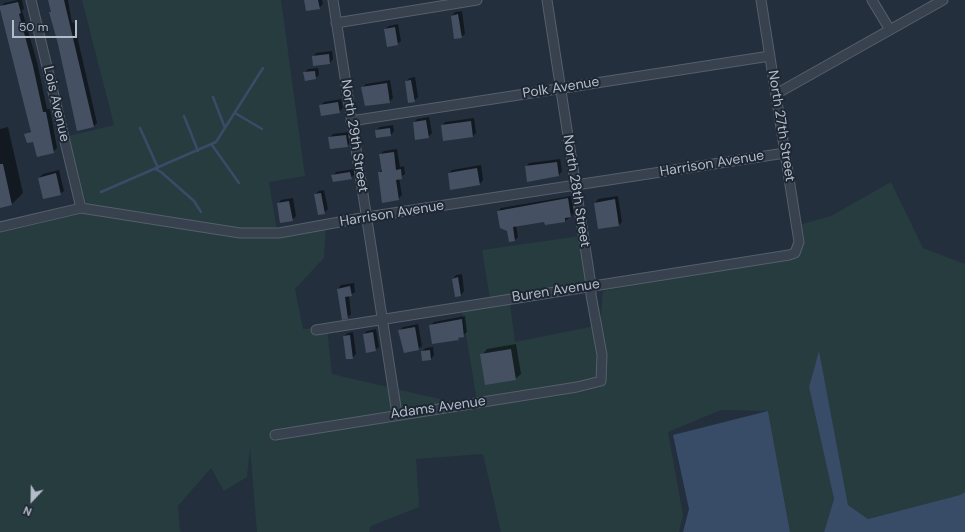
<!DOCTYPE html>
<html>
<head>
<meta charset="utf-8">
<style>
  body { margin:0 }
  #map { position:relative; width:965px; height:532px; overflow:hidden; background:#242f3e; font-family:"DM Sans",sans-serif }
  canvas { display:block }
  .north { position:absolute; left:12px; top:480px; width:40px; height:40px; -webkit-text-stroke:3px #1d2633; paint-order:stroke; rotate:202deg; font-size:11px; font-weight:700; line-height:16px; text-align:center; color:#b4bcc9 }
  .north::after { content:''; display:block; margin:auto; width:14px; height:18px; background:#b4bcc9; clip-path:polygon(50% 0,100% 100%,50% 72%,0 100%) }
  .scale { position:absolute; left:12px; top:20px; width:65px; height:18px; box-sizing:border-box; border:2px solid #b4bcc9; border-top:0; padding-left:5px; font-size:12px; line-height:14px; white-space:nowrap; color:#b4bcc9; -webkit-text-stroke:3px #1d2633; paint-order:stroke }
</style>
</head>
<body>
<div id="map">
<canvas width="965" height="532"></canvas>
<div class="north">N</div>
<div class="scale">50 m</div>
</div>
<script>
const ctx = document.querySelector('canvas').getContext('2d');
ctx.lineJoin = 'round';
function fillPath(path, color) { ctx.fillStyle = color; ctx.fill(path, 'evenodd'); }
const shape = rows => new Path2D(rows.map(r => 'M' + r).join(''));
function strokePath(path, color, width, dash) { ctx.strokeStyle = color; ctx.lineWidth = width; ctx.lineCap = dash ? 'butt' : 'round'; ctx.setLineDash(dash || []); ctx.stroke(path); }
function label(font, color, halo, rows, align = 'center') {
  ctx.font = font + ' "DM Sans",sans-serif'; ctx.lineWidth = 4; ctx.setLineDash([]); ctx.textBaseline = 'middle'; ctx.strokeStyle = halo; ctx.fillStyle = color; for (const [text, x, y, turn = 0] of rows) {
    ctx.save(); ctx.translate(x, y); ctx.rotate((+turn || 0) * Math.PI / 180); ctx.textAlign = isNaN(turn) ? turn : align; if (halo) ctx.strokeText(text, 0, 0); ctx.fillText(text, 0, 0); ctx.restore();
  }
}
const green = shape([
  [82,0,281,0,305,176,269,182,277,231,326,225,324,258,295,289,303,329,327,328,332,374,478,408,461,304,490,299,482,250,580,236,588,284,509,296,515,342,600,325,603,291,795,256,792,227,831,216,891,182,923,248,965,264,965,492,961,495,868,519,848,505,819,352,809,387,834,499,824,532,790,532,768,411,721,410,668,432,683,515,679,532,501,532,483,454,416,459,419,507,371,526,369,532,257,532,250,447,247,477,224,491,211,468,178,506,180,531,182,532,0,532,0,224,86,203,69,136,114,125]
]);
const water = shape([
  [819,351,848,505,868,519,960,495,965,492,965,532,824,532,834,499,809,387],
  [768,411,790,532,683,532,689,509,673,435]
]);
const shadow = shape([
  [18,0,22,0,24,9,22,10,37,62,47,109,50,109,57,148,53,152,26,135,32,130,1,7,4,3],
  [49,0,68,0,72,23,74,22,78,40,97,123,94,126,59,44,50,13,52,10],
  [305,0,322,0,323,4,319,8],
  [462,11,465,34,461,37,452,16,455,12],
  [398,24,401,41,397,44,385,29,389,26],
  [332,51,333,59,330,63,314,65,313,57,316,53],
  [318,68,319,75,315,78,304,73,308,69],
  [415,77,418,97,414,101,406,81,410,78],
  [390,80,393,98,389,102,363,87,366,84],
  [341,99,343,108,339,112,320,106,324,102],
  [429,117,432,133,428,137,414,122,417,119],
  [474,118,476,133,472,137,442,126,445,122],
  [393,125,394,131,391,135,376,130,380,127],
  [8,127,23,193,12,204,0,207,0,129],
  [349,132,351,142,347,146,329,138,333,134],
  [397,149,400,167,404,166,405,174,399,178,402,195,398,199,379,173,382,170,380,154,384,151],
  [560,159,562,171,559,175,528,180,526,167,529,163],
  [481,165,483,180,480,184,449,173,452,170],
  [354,169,355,174,351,178,333,176,336,172],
  [59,170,64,191,60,194,39,178,43,174],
  [324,190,328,209,324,213,315,194,319,191],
  [571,196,574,213,571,216,565,221,545,221,516,225,518,237,515,240,498,211,501,208],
  [618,196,622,222,619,225,595,203,598,199],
  [293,198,296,216,292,220,278,204,281,200],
  [462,274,464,291,461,295,455,296,453,279,456,275],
  [354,283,355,292,349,296,351,314,347,318,338,289,341,285],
  [465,316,467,332,458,339,430,326,434,322],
  [418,324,422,346,418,349,400,330,403,327],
  [376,329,379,347,375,350,364,334,367,331],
  [353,332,356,354,352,358,344,336,348,333],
  [516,344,521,374,515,379,482,355,487,349],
  [433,347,434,355,431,359,422,351,426,348]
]);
const stream = shape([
  [213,97,225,128],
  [235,113,262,129],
  [184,116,198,151],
  [140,128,158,168],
  [212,145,239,183],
  [155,169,161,172,194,201,201,212],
  [101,192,216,142,263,68]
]);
const building = shape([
  [48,0,64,0,94,127,77,131,58,44,49,12,51,12],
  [304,0,318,0,320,9,306,11],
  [18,2,21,13,19,14,33,66,43,112,46,112,54,153,37,157,33,142,27,143,24,134,31,132,0,9,0,6],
  [458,14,462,38,454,39,451,16],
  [395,27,398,45,387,47,384,29],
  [329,54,330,64,313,66,312,56],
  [315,71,316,79,305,81,303,72],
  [411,80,415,102,408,103,405,81],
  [387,83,390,103,365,106,361,87],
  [338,102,340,113,321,116,319,105],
  [426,120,429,138,415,140,413,122],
  [471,121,473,137,443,141,441,125],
  [390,128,391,136,376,138,375,130],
  [346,135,348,147,330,149,328,137],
  [394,152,396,170,401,169,402,179,396,180,399,200,382,203,378,172,382,172,379,154],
  [557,162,559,176,527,182,525,166],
  [0,164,3,164,12,205,0,208],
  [477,168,480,185,450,190,448,173],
  [350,172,352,179,333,182,331,175],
  [56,173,61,195,43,199,38,178],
  [321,193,325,214,318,215,314,194],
  [568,198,571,217,565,218,565,222,545,225,544,222,513,227,515,241,509,242,507,231,500,228,497,211],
  [615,199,619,226,598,229,594,203],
  [289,201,293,221,280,223,277,203],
  [458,277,461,296,455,297,452,279],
  [350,286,352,296,345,297,348,319,342,320,337,289],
  [462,319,464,337,458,338,459,340,432,344,429,325],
  [415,327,419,350,404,353,398,330],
  [373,332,376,351,366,353,363,334],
  [350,335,353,359,346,359,343,336],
  [511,349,516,380,485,385,480,354],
  [430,350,431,360,422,361,421,351]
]);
const minor = shape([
  [31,0,81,208],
  [333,0,397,414],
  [872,0,890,30],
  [336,23,477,0],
  [776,94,943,0],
  [351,121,770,56],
  [0,227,81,208,240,233,279,233,367,217,785,153],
  [316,330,789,255,795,253,799,242,761,0],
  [275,435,577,387,601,381,602,355,591,295,591,285,547,0]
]);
const streetNames = [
  ["Polk Avenue",561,88,-9],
  ["Lois Avenue",56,104,77],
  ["North 27th Street",781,126,81],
  ["North 29th Street",354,136,81],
  ["Harrison Avenue",712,164,-9],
  ["North 28th Street",576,191,81],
  ["Harrison Avenue",392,214,-9],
  ["Buren Avenue",556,291,-9],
  ["Adams Avenue",438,408,-8]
];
fillPath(green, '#263c3f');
fillPath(water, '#394c67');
fillPath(shadow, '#0007');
strokePath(stream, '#394c67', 2.5);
fillPath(building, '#455162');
strokePath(minor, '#565f6c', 11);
strokePath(minor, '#38414e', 9);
label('14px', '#b4bcc9', '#1d2633', streetNames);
</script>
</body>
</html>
